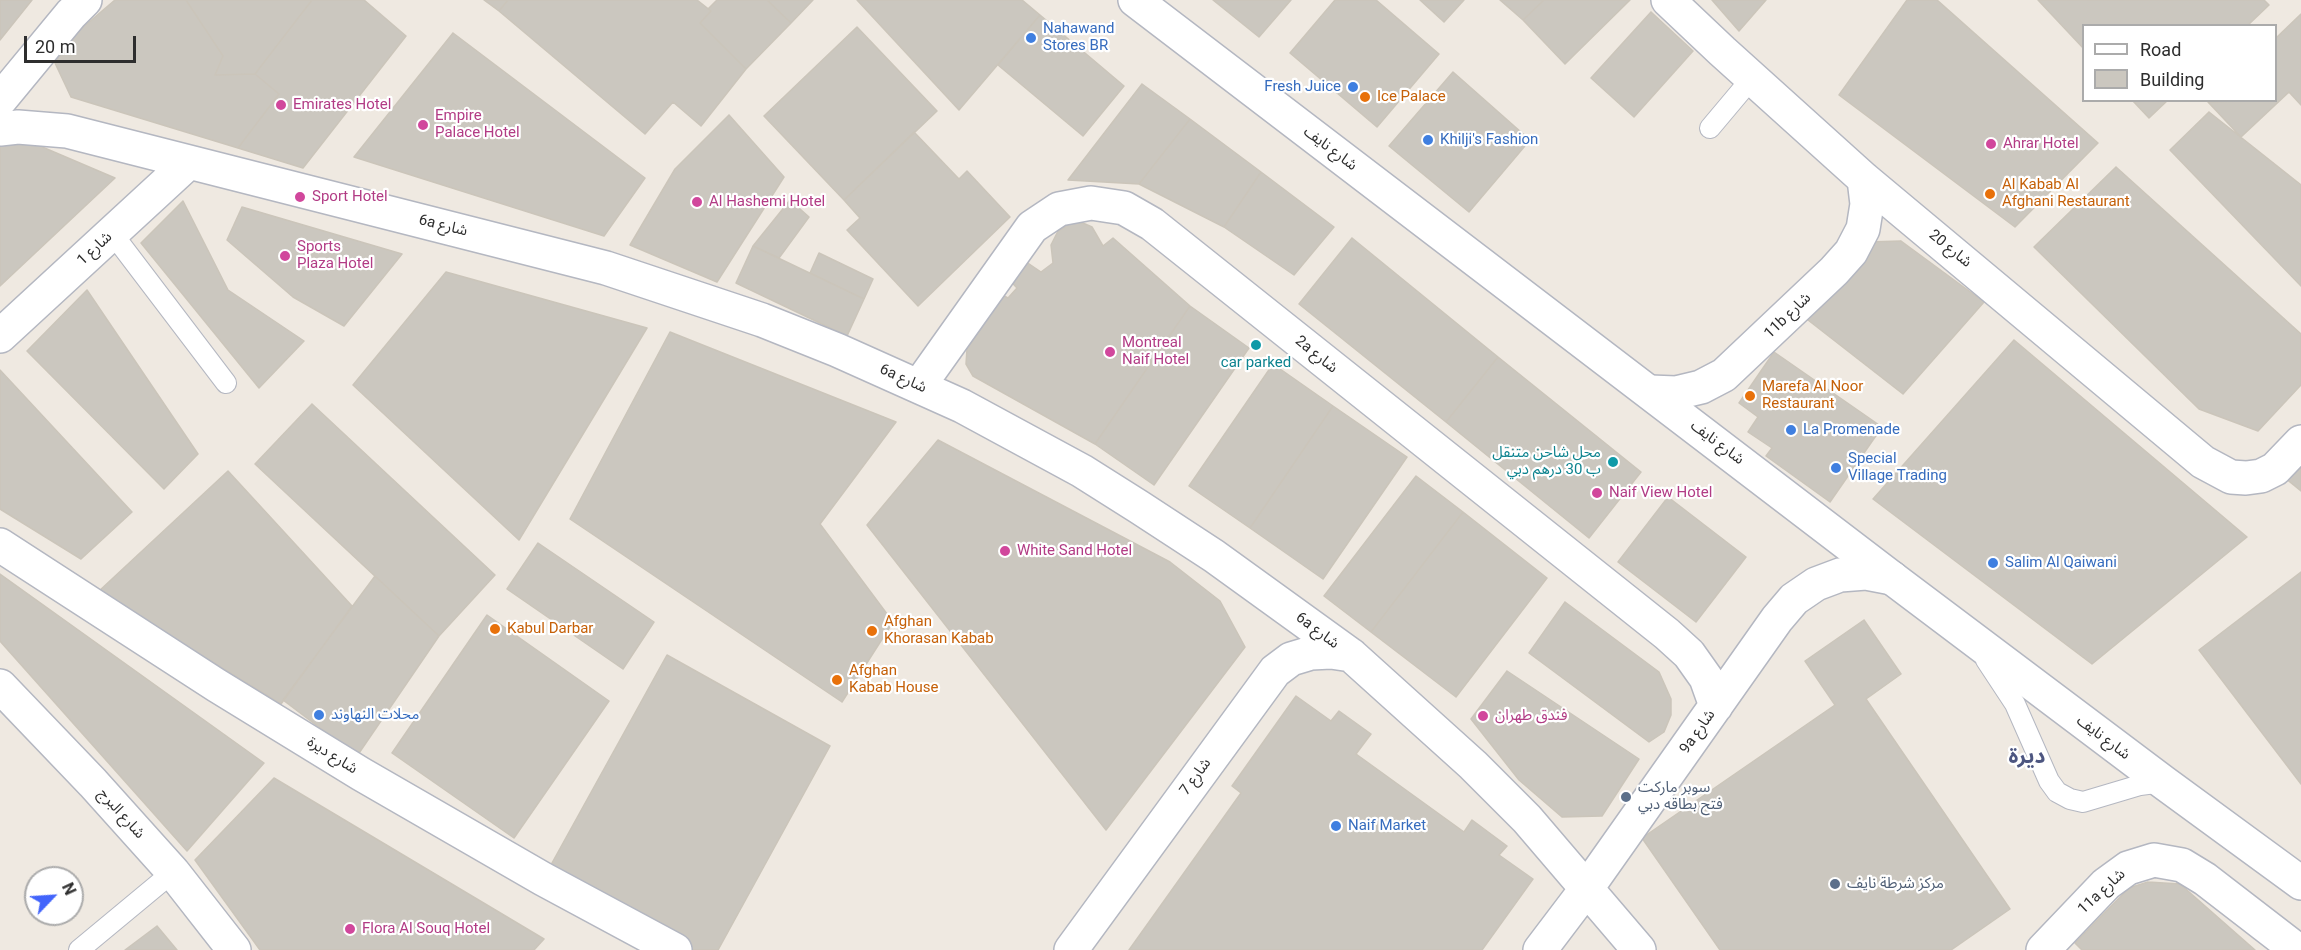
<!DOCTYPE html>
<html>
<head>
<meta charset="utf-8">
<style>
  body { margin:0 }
  #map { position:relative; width:2301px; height:950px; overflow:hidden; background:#efe9e1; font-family:Roboto,sans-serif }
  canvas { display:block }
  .legend { position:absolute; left:2082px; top:24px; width:195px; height:78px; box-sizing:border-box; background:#fff; border:2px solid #ababab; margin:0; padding:8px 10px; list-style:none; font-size:18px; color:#2e2e2e }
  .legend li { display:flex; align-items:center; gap:12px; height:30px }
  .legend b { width:30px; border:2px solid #ababab }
  .north { position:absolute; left:24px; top:866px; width:60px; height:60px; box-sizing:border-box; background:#fff; border:2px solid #ababab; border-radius:50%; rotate:65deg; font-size:16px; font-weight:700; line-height:24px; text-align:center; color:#2e2e2e }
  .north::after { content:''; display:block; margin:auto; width:21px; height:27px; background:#4264fb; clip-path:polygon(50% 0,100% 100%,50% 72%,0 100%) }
  .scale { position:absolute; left:24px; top:36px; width:112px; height:27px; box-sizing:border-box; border:3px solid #2e2e2e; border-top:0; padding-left:8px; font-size:18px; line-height:21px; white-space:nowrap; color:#2e2e2e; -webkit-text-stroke:4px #fff; paint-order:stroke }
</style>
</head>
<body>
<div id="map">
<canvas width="2301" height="950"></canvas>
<ul class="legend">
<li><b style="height:8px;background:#fff"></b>Road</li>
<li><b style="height:16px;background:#cbc7bf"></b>Building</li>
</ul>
<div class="north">N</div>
<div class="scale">20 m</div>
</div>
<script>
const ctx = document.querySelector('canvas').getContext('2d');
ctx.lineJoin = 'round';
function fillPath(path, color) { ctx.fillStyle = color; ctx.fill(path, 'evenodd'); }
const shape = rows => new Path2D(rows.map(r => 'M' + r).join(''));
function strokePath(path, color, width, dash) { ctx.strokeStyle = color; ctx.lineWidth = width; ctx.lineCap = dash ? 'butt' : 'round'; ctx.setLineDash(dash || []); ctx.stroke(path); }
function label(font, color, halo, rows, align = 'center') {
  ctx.font = font + ' Roboto,"Noto Sans Arabic",sans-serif'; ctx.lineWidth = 4.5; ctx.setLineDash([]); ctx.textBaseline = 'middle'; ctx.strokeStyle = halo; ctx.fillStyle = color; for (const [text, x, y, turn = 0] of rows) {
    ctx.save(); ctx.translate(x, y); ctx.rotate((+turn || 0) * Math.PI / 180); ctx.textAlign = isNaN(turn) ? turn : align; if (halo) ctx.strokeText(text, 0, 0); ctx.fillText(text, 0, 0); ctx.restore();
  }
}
const building = shape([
  [0,0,32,0,0,40,0,0],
  [115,0,186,0,223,56,215,75,255,74,279,94,238,148,71,97,55,63,68,40,115,0],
  [186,0,312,0,255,74,215,75,223,56,186,0],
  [312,0,364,0,406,36,303,168,238,148,279,94,255,74,312,0],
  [484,0,508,0,499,11,484,0],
  [508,0,697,0,711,11,700,23,746,69,701,126,673,102,645,134,499,11,508,0],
  [717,0,767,0,791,23,746,69,700,23,711,11,708,9,717,0],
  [767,0,813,0,791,23,767,0],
  [857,0,1022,0,1040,15,959,110,857,0],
  [1213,0,1291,0,1259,37,1213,0],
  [1335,0,1376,0,1439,54,1377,127,1290,53,1335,0],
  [1420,0,1464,0,1444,22,1420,0],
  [1500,0,1544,0,1523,20,1500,0],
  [1544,0,1630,0,1565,64,1523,20,1544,0],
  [1712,0,1766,0,1739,31,1712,0],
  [1907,0,1937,0,2098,143,2015,227,1839,95,1907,0],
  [2038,0,2264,0,2269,5,2247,26,2084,26,2084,49,2038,0],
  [1651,12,1693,51,1634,117,1591,78,1651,12],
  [2301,14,2301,105,2289,92,2241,137,2208,102,2276,100,2276,38,2301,14],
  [1040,15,1124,86,1083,136,998,65,1040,15],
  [857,27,937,111,844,200,764,116,857,27],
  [453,33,645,178,604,236,354,157,453,33],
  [1453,72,1530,140,1469,212,1389,146,1453,72],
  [1142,84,1190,119,1139,184,1068,180,1142,84],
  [2132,100,2168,100,2149,118,2132,100],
  [2209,112,2301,185,2301,286,2170,150,2209,112],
  [729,115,784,177,717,282,630,245,675,169,729,115],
  [1190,119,1261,172,1224,227,1139,184,1190,119],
  [0,129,115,178,0,286,0,129],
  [914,132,959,179,967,171,1010,217,918,306,847,230,860,218,844,200,914,132],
  [2116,167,2301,334,2301,385,2258,431,2199,409,2034,247,2116,167],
  [1261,172,1334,227,1294,275,1224,227,1261,172],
  [790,200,809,217,779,258,753,246,790,200],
  [183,201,228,290,304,341,259,388,141,243,183,201],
  [242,207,402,254,344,326,293,297,227,240,242,207],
  [1076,220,1092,227,1103,246,1113,238,1190,306,1095,444,973,376,966,364,967,349,989,317,980,305,991,289,1008,298,1017,288,1002,272,1016,255,1041,272,1053,263,1051,245,1058,231,1076,220],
  [1352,238,1498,357,1446,422,1299,304,1352,238],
  [1901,241,1984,302,1903,394,1799,313,1866,242,1901,241],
  [753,246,864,299,847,336,736,283,753,246],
  [819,253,873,279,864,299,810,273,819,253],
  [446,272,647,328,519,540,353,385,446,272],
  [87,290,198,454,164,489,27,351,87,290],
  [1190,306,1249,348,1154,485,1095,444,1190,306],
  [670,332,896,422,820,524,893,622,842,702,570,519,670,332],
  [2014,340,2247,537,2092,664,1873,499,2014,340],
  [1774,352,1882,427,1830,502,1766,456,1772,448,1748,432,1758,417,1739,403,1774,352],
  [1498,357,1641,472,1589,538,1446,422,1498,357],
  [1273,364,1333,406,1250,528,1189,486,1273,364],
  [0,370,132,512,81,559,0,509,0,370],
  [312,404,495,575,439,636,255,464,312,404],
  [1333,406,1407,457,1323,579,1250,528,1333,406],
  [938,440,1170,562,1220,601,1245,647,1106,830,867,525,938,440],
  [2301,463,2301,491,2285,478,2301,463],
  [228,471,352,606,281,704,98,592,228,471],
  [1416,476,1463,512,1371,632,1324,596,1416,476],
  [1668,497,1746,557,1696,622,1618,562,1668,497],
  [1463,512,1547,578,1456,697,1371,632,1463,512],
  [538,543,654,622,623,669,507,589,538,543],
  [2301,572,2301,784,2199,650,2301,572],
  [0,574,264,763,187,851,0,641,0,574],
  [375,576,439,636,357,756,283,700,375,576],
  [1565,602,1659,672,1671,699,1671,715,1664,732,1649,742,1529,653,1565,602],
  [487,615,609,701,514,838,392,753,487,615],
  [1864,620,1901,674,1866,699,2010,909,1951,950,1720,950,1642,838,1835,705,1805,661,1864,620],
  [667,655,830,746,718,950,687,950,547,872,667,655],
  [1507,671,1639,759,1602,816,1562,817,1519,780,1471,719,1507,671],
  [1296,696,1331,721,1339,711,1371,734,1356,754,1464,832,1472,820,1507,846,1499,855,1533,879,1482,950,1129,950,1241,793,1232,786,1296,696],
  [274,778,544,939,534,950,260,950,195,860,274,778],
  [2148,882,2180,884,2255,950,2082,950,2075,943,2129,888,2148,882],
  [157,926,177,950,125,950,157,926]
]);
const lane = shape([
  [1710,128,1752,78],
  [112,233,226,383],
  [1986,660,2015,704,2049,781,2057,792,2070,799,2083,802,2140,785,2163,782],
  [79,950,173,872]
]);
const street = shape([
  [1668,0,1722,51,1864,179,2203,462,2231,477,2246,478,2261,476,2275,469,2301,442],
  [0,129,18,127,67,131,606,268,762,320,837,350,962,406,1082,471,1139,507,1214,556,1351,655,1473,765,1527,819,1639,950],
  [0,336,189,162],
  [919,386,1032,227,1059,209,1091,203,1124,208,1152,224,1667,634,1689,654,1706,678,1716,706],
  [1650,392,1676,393,1701,387,1724,375,1834,271,1851,252,1863,229,1867,204,1864,179],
  [0,545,216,685,361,774,543,879,675,950],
  [1071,950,1275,671,1291,659,1311,653,1331,652,1351,655],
  [1540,950,1587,888,1777,619,1794,599,1816,584,1840,575,1866,573,1892,578],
  [2043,950,2106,884,2128,868,2154,860,2182,865,2205,879,2297,950]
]);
const secondary = shape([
  [1135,0,1892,578,2163,782,2301,883],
  [0,100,71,14,85,0],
  [0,686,93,783,173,872,234,950]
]);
const markers = [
  [1031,38,6,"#3f7fe0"],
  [1353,87,6,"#3f7fe0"],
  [1365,97,6,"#e8710a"],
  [281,105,6,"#d1479c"],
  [423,125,6,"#d1479c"],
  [1428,140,6,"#3f7fe0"],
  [1991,144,6,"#d1479c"],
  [1990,194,6,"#e8710a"],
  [300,197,6,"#d1479c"],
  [697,202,6,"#d1479c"],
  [285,256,6,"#d1479c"],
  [1256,345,6,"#0f9aa8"],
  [1110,352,6,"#d1479c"],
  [1750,396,6,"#e8710a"],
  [1791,430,6,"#3f7fe0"],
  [1613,462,6,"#0f9aa8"],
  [1836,468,6,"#3f7fe0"],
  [1597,493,6,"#d1479c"],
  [1005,551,6,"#d1479c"],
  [1993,563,6,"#3f7fe0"],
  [495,629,6,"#e8710a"],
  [872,631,6,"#e8710a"],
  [837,680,6,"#e8710a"],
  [319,715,6,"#3f7fe0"],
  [1483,716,6,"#d1479c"],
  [1626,797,6,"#5c6f8a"],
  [1336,826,6,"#3f7fe0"],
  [1835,884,6,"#5c6f8a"],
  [350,929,6,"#d1479c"]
];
const shopNames = [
  ["Nahawand",1043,29],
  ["Stores BR",1043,46],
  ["Fresh Juice",1341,87,"right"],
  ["Khilji's Fashion",1440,140],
  ["La Promenade",1803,430],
  ["Special",1848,459],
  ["Village Trading",1848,476],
  ["Salim Al Qaiwani",2005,563],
  ["محلات النهاوند",331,715],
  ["Naif Market",1348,826]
];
const foodNames = [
  ["Ice Palace",1377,97],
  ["Al Kabab Al",2002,185],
  ["Afghani Restaurant",2002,202],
  ["Marefa Al Noor",1762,387],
  ["Restaurant",1762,404],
  ["Afghan",884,622],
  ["Khorasan Kabab",884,639],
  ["Kabul Darbar",507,629],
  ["Afghan",849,671],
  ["Kabab House",849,688]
];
const hotelNames = [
  ["Emirates Hotel",293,105],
  ["Empire",435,116],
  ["Palace Hotel",435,133],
  ["Ahrar Hotel",2003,144],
  ["Sport Hotel",312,197],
  ["Al Hashemi Hotel",709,202],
  ["Sports",297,247],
  ["Plaza Hotel",297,264],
  ["Montreal",1122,343],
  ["Naif Hotel",1122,360],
  ["Naif View Hotel",1609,493],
  ["White Sand Hotel",1017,551],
  ["فندق طهران",1495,716],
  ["Flora Al Souq Hotel",362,929]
];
const streetNames = [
  ["شارع نايف",1330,149,37],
  ["6a شارع",443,226,14],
  ["شارع 1",95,249,-43],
  ["شارع 20",1950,249,39],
  ["11b شارع",1788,316,-44],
  ["2a شارع",1316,355,39],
  ["6a شارع",903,379,24],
  ["شارع نايف",1717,443,37],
  ["6a شارع",1317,631,37],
  ["9a شارع",1698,732,-55],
  ["شارع نايف",2103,738,37],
  ["شارع ديرة",332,756,32],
  ["شارع 7",1196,777,-54],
  ["شارع البرج",121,814,48],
  ["11a شارع",2102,892,-43]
];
const cultureNames = [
  ["car parked",1256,363],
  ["محل شاحن متنقل",1601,453,"right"],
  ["ب 30 درهم دبي",1601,470,"right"]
];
const serviceNames = [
  ["سوبر ماركت",1638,788],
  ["فتح بطاقه دبي",1638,805],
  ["مركز شرطة نايف",1847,884]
];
const districtNames = [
  ["ديرة",2027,758]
];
fillPath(building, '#cbc7bf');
strokePath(building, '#cbc5ba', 1.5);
strokePath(lane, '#b4b7c1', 22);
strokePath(street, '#b4b7c1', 36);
strokePath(secondary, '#b4b7c1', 36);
strokePath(lane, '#fff', 20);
strokePath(street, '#fff', 33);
strokePath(secondary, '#fff', 33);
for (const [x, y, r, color] of markers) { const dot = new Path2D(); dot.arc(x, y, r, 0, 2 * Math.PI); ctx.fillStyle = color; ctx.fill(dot); strokePath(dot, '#fff', 2); }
label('15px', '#366cbe', '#fff', shopNames, 'left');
label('15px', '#c56008', '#fff', foodNames, 'left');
label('15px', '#b23c85', '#fff', hotelNames, 'left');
label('15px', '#2e2e2e', '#fff', streetNames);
label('15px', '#0d838f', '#fff', cultureNames);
label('15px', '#4e5e75', '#fff', serviceNames, 'left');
label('bold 21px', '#4d5680', '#fff', districtNames);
</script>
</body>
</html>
